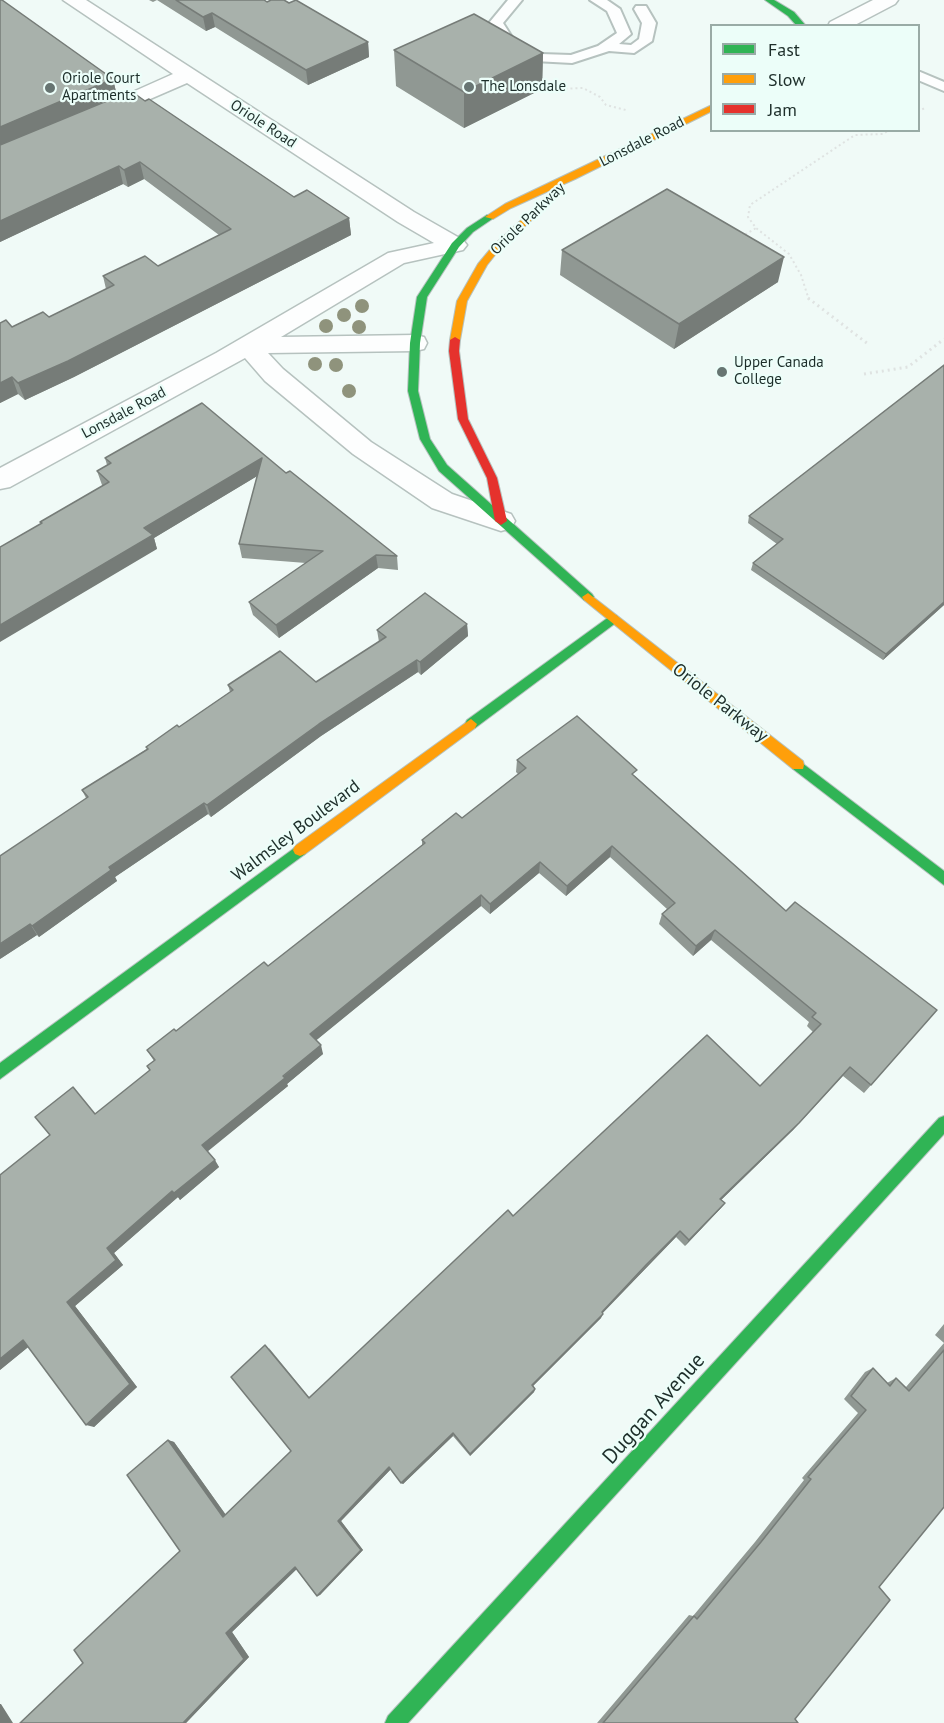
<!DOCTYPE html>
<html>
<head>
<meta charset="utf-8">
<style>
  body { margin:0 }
  #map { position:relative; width:944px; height:1723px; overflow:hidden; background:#f0faf7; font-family:"PT Sans",sans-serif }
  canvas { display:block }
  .legend { position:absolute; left:710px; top:24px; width:210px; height:108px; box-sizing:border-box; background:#ecfef9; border:2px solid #99aba6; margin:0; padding:8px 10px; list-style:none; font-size:18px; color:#1d2e2a }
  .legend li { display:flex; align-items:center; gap:12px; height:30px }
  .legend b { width:30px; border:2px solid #99aba6 }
</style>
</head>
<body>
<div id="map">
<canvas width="944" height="1723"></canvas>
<ul class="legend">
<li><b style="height:8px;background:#30b455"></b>Fast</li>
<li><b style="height:8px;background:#ff9f0a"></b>Slow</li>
<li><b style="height:8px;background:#e5322d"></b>Jam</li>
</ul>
</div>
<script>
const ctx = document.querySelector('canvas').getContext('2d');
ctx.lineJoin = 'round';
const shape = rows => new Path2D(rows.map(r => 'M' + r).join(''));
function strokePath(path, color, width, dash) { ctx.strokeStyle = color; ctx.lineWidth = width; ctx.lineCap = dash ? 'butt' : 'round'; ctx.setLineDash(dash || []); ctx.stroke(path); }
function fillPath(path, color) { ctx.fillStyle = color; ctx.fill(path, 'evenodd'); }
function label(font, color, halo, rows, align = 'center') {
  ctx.font = font + ' "PT Sans",sans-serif'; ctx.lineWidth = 4.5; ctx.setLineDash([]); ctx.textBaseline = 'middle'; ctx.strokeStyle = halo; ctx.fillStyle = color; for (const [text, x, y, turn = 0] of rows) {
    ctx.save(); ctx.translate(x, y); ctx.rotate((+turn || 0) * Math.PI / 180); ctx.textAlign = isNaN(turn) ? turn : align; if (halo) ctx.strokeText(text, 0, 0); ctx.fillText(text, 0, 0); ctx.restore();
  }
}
const pathFar1 = shape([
  [551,86,559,89,583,88,600,97,606,105,626,110],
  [918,112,926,107],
  [741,237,756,228],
  [809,300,801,275,789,254,756,228,748,217,750,205,855,135,883,134,889,130]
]);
const path = shape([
  [808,298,868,344],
  [864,374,908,367,944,339]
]);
const lane = shape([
  [508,0,522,0,503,23,517,45,541,54,571,55,598,46,617,33,607,11,590,0,607,0,620,9,631,34,619,44,631,45,639,39,642,23,634,9,636,6,646,6,656,23,652,41,634,53,609,51,572,63,534,61,507,51,489,23,508,0],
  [918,71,944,82,944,91,918,80,918,71]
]);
const street = shape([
  [63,0,86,0,414,212,463,240,467,245,463,250,404,263,281,337,415,335,424,337,427,343,424,349,415,351,268,353,283,369,371,442,452,494,511,514,515,521,511,528,501,531,432,508,353,454,265,381,245,358,10,487,0,489,0,468,216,353,388,253,434,243,398,222,187,83,104,119,97,121,90,119,86,115,90,111,173,74,63,0],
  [873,0,898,0,895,4,853,26,828,26,830,22,873,0]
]);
const fast = shape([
  [765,0,774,0,794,12,806,26,797,26,788,16,765,0],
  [487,215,495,217,473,232,459,247,427,297,420,343,418,391,430,439,447,465,592,594,594,597,588,601,584,600,439,471,420,439,408,391,410,343,417,297,452,243,467,228,487,215],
  [613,614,617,616,619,619,617,622,475,728,467,728,465,724,467,720,613,614],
  [798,760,944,871,944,885,793,769,792,765,793,761,798,760],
  [300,844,305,846,307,850,305,854,0,1079,0,1063,300,844],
  [944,1116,944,1134,408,1723,385,1723,388,1716,939,1118,944,1116]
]);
const slow = shape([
  [712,105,712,111,575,179,511,208,493,219,485,217,505,204,712,105],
  [553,191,561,193,499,250,487,265,467,301,460,340,455,343,451,342,450,340,457,301,478,264,493,246,553,191],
  [588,593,803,761,804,765,803,769,793,769,584,600,582,597,588,593],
  [471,719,477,724,475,728,305,854,300,856,295,854,293,850,295,846,471,719]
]);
const jam = shape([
  [455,337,460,340,459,351,468,419,497,478,507,521,501,525,495,521,487,478,458,419,449,351,450,340,455,337]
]);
const trees = [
  [362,306],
  [344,315],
  [326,326],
  [359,327],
  [315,364],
  [336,365],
  [349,391]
];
const wall = shape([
  [0,0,2,0,113,79,117,96,78,113,131,91,145,101,149,99,294,197,307,190,349,218,351,235,74,377,25,400,18,394,0,403,0,323,6,320,12,327,43,312,49,317,106,289,103,276,145,256,158,266,219,235,144,179,128,187,123,184,0,242],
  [149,0,264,0,267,2,289,3,368,42,369,57,308,85,215,27,206,31,157,0,153,2],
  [394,50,543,53,542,89,464,128,396,86],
  [562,250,778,282,674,349,560,275],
  [944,365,944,605,883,660,751,570,753,563,777,544,748,523,749,516],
  [105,458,286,473,397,556,398,570,378,568,279,638,253,615,249,602,306,563,242,558,239,544,257,476,154,538,157,549,41,524,40,522,103,486,102,485,97,471,107,465],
  [467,624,468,636,421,675,418,672,321,736,211,817,208,814,115,877,117,881,39,937,37,935,0,959,86,798,82,790,147,749,146,747,179,727,230,692,228,685,316,682,379,642,377,630],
  [517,760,635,776,786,911,937,1010,864,1093,843,1076,793,1130,721,1200,725,1203,720,1209,685,1246,676,1237,643,1271,602,1313,601,1318,533,1386,535,1389,534,1392,470,1456,453,1436,403,1484,391,1469,341,1521,363,1550,320,1595,317,1596,296,1569,232,1632,249,1657,186,1723,20,1723,83,1663,180,1551,168,1440,174,1442,226,1515,291,1451,269,1348,309,1397,513,1216,760,1086,813,1032,807,1026,809,1022,711,940,693,956,659,924,662,914,667,909,610,857,566,896,539,873,490,914,481,906,316,1040,323,1054,287,1084,288,1086,207,1151,219,1167,180,1200,178,1197,114,1253,123,1265,75,1306,137,1387,94,1427,28,1347,0,1370,95,1114,150,1071,147,1066,154,1061,147,1050,176,1031,268,966,422,845,422,840,462,818,518,774,516,772],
  [944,1324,944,1507,879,1587,795,1719,798,1723,597,1723,689,1615,693,1616,755,1542,804,1480,802,1478,858,1413,844,1399,865,1372,873,1368,887,1383,896,1378,906,1387,944,1343,935,1335]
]);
const shadedWall = shape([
  [212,13,215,27,206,31,203,17],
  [368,42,369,57,308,85,306,70],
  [543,53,542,89,464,128,464,92],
  [113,79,117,96,0,147,0,127],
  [140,162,144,179,128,187,124,170],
  [119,166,123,184,0,242,0,221],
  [349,218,351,235,74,377,25,400,18,383],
  [784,257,778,282,674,349,679,324],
  [12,377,18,394,0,403,0,383],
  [262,458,264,472,154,538,157,549,0,642,0,625,144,528],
  [376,555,378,568,279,638,276,625],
  [944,602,944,605,883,660,886,654],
  [467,624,468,636,421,675,420,662],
  [417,660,418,672,321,736,211,817,207,805,319,724],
  [204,803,208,814,115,877,117,881,39,937,32,926,109,867],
  [612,846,610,857,566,896,567,886],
  [540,862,539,873,490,914,490,904],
  [481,895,481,906,313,1043,310,1034],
  [30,924,37,935,0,959,0,944],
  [715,930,711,940,693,956,696,946],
  [321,1045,323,1054,287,1084,288,1086,207,1152,202,1145],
  [850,1067,793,1130,716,1205,720,1199],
  [215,1160,219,1167,180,1200,178,1197,114,1253,123,1265,75,1306,137,1387,94,1427,86,1425,67,1302,107,1248,172,1191],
  [725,1203,720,1209,685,1246,689,1240],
  [680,1231,676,1237,599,1317,602,1312],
  [603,1314,601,1318,531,1388,532,1385],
  [23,1340,32,1344,0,1370,0,1359],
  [535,1389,534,1392,470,1456,470,1454],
  [453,1433,453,1436,403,1484,401,1483],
  [168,1440,174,1442,228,1518,223,1517],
  [389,1467,391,1469,341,1521,363,1550,320,1595,317,1596,338,1521],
  [295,1567,299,1567,232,1632,249,1657,186,1723,183,1723,226,1633],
  [0,1704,1,1704,13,1723,0,1723]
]);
const building = shape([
  [0,0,2,0,113,79,0,127,0,0],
  [176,0,264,0,267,2,271,0,284,0,289,3,296,0,368,42,306,70,212,13,203,17,176,0],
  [474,14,543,53,464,92,394,50,474,14],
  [131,91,145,101,149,99,294,197,307,190,349,218,68,361,18,383,12,377,0,383,0,323,6,320,12,327,43,312,49,317,114,285,103,276,145,256,158,266,231,229,140,162,124,170,119,166,0,221,0,145,131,91],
  [667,189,784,257,679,324,562,250,667,189],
  [944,365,944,602,886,654,753,563,783,539,749,516,944,365],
  [202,403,286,473,290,471,397,556,376,555,276,625,249,602,323,551,239,544,262,458,144,528,153,535,0,625,0,547,42,523,40,522,109,482,97,471,111,463,105,458,202,403],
  [425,593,467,624,420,662,417,660,319,724,207,805,204,803,109,867,111,870,32,926,30,924,0,944,0,856,88,797,82,790,148,749,146,747,177,725,179,727,233,690,228,685,280,651,316,682,386,637,377,630,425,593],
  [577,716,637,770,632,774,786,911,795,902,937,1010,871,1085,850,1067,799,1123,720,1199,725,1203,689,1240,680,1231,646,1265,602,1312,603,1314,532,1385,535,1389,470,1454,453,1433,401,1483,389,1467,338,1521,361,1550,317,1596,295,1567,226,1633,244,1659,183,1723,20,1723,83,1663,74,1650,180,1551,127,1475,168,1440,223,1517,291,1451,231,1377,265,1345,309,1398,508,1210,513,1216,707,1035,760,1086,821,1024,812,1017,816,1013,715,930,696,946,662,914,675,903,612,846,567,886,540,862,490,904,481,895,310,1034,321,1045,283,1076,285,1078,202,1145,215,1160,174,1193,172,1191,107,1248,116,1260,67,1302,130,1384,86,1425,23,1340,0,1359,0,1175,50,1135,35,1117,73,1087,95,1114,150,1070,147,1066,155,1060,147,1050,174,1029,176,1031,264,962,268,966,425,843,422,840,456,813,462,818,526,768,517,760,577,716],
  [944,1350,944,1507,879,1587,890,1600,795,1719,798,1723,603,1723,694,1616,697,1619,761,1542,811,1479,808,1477,866,1410,851,1396,873,1368,890,1386,896,1378,909,1391,944,1350]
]);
const markers = [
  [469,87,6,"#677572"],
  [50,88,6,"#677572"],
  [722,372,6,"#677572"]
];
const farPoinames = [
  ["Oriole Court",62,79],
  ["Apartments",62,96],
  ["The Lonsdale",481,87],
  ["Upper Canada",734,363],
  ["College",734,380]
];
const farStreetnames = [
  ["Oriole Road",263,124,33],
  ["Lonsdale Road",642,142,-27],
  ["Oriole Parkway",528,219,-44],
  ["Lonsdale Road",124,413,-28]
];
const streetNames = [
  ["Oriole Parkway",720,703,38],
  ["Walmsley Boulevard",296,831,-37]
];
const nearStreetnames = [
  ["Duggan Avenue",654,1409,-48]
];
strokePath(lane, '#b6c2bf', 4);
strokePath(street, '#b6c2bf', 3);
strokePath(fast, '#b6c2bf', 2);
strokePath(slow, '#b6c2bf', 2);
strokePath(jam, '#b6c2bf', 2);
strokePath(pathFar1, '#dfe3e2', 2, [2, 3]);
strokePath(path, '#dfe3e2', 3, [2, 4]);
fillPath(lane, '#fdfefe');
fillPath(street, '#fdfefe');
fillPath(fast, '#30b455');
fillPath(slow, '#ff9f0a');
fillPath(jam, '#e5322d');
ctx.fillStyle = '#8f937c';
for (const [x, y] of trees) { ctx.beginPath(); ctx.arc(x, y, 7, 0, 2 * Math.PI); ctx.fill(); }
fillPath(wall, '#909893');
fillPath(shadedWall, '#767c78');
fillPath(building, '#a8b1ab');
strokePath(building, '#767c78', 1.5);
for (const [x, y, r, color] of markers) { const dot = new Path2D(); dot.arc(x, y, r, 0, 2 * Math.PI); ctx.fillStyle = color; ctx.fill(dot); strokePath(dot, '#ecfef9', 2); }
label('15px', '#1d2e2a', '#ecfef9', farPoinames, 'left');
label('15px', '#1d2e2a', '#ecfef9', farStreetnames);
label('18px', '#1d2e2a', '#ecfef9', streetNames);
label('21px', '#1d2e2a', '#ecfef9', nearStreetnames);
</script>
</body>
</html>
